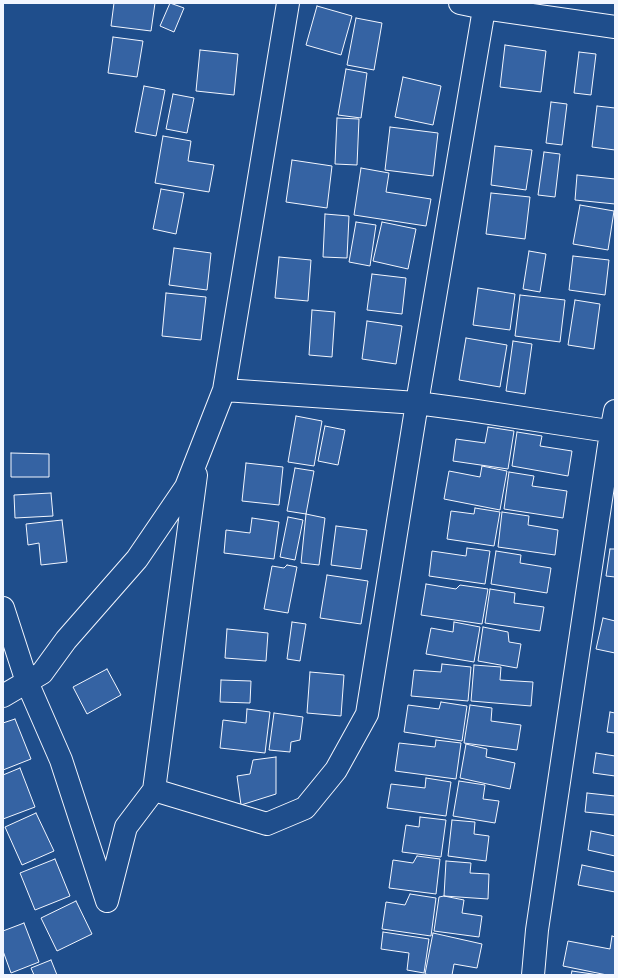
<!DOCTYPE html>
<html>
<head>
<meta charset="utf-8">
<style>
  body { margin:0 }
  #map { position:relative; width:618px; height:978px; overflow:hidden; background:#1f4e8c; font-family:Rubik,sans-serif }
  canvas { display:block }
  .frame { position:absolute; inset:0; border:4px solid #f2f6ff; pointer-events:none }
</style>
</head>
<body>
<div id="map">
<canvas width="618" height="978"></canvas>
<div class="frame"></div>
</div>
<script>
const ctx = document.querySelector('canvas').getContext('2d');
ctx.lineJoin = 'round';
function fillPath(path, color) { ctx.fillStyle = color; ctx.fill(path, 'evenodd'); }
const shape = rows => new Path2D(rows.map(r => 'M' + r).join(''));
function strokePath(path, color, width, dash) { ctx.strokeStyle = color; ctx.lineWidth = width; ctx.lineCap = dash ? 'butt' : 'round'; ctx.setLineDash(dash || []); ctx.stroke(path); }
const building = shape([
  [114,3,155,3,151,31,111,26,114,3],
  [170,3,184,8,174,32,160,26,170,3],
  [317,6,352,16,341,55,306,45,317,6],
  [356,18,382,23,374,70,347,65,356,18],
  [113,37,143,41,137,77,108,73,113,37],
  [505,45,546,51,541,92,500,87,505,45],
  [200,50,238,54,234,95,196,91,200,50],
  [579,52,596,54,591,95,574,93,579,52],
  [346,69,367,73,361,118,338,115,346,69],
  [403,77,441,86,433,125,395,117,403,77],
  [144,86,165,90,156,136,135,132,144,86],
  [173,94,194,98,187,133,166,129,173,94],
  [551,102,567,104,562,145,546,143,551,102],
  [597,106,615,108,615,150,592,147,597,106],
  [337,118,359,119,357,165,335,164,337,118],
  [390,127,438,133,433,176,385,170,390,127],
  [163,136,191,141,188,161,214,165,209,192,155,183,163,136],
  [495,146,532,150,526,190,491,185,495,146],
  [544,152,560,154,555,197,538,195,544,152],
  [292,160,332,166,327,208,286,202,292,160],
  [361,168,389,173,386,192,431,199,426,226,354,215,361,168],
  [577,175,615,179,615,204,575,200,577,175],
  [161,189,184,193,176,234,153,229,161,189],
  [491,193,530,197,525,239,486,234,491,193],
  [580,205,614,211,608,250,573,244,580,205],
  [325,214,349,216,347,258,323,257,325,214],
  [356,222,376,225,370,266,349,262,356,222],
  [382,222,416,229,408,269,373,261,382,222],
  [174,248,211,253,207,290,169,285,174,248],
  [529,251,546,254,540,292,523,289,529,251],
  [573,256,609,260,605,295,569,290,573,256],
  [279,257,311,260,308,301,275,298,279,257],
  [372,274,406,278,402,314,367,310,372,274],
  [478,288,515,294,510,330,473,325,478,288],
  [166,293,206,297,201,340,162,336,166,293],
  [520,295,565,300,560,342,515,336,520,295],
  [575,300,600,304,594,349,568,345,575,300],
  [312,310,335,312,332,357,309,355,312,310],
  [367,321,402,326,396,364,362,359,367,321],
  [466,338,507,345,500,387,459,380,466,338],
  [513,341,532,344,525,394,506,391,513,341],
  [296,416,322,421,314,466,288,462,296,416],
  [325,426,345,430,338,465,318,461,325,426],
  [488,427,514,431,508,469,453,461,456,439,485,443,488,427],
  [517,432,542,436,540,446,572,451,568,476,512,466,517,432],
  [11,453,49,454,49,477,11,477,11,453],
  [246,463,283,467,279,505,242,501,246,463],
  [482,466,507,471,500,510,444,499,449,471,480,477,482,466],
  [295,468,314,471,306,514,287,511,295,468],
  [509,472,534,476,532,486,567,491,563,518,504,509,509,472],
  [51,493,53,516,15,518,14,495,51,493],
  [475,508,500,512,494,546,447,539,451,511,474,514,475,508],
  [502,512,529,516,528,525,558,530,555,555,498,547,502,512],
  [306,514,325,518,319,565,301,563,306,514],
  [288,517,303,520,295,560,280,557,288,517],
  [252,518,279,522,274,559,224,553,226,530,250,533,252,518],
  [62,520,67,562,41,565,39,543,28,545,26,524,62,520],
  [336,526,367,530,361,569,331,565,336,526],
  [467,548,490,551,485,584,429,576,432,551,466,556,467,548],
  [610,549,615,549,615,577,606,576,610,549],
  [496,551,521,555,520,563,551,568,547,593,491,584,496,551],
  [287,565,297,567,288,613,264,609,272,566,284,568,287,565],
  [327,575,368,581,361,624,320,618,327,575],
  [426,584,456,589,460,585,488,589,482,624,421,615,426,584],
  [490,589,515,593,514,603,544,607,540,631,485,623,490,589],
  [603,618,615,621,615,653,596,649,603,618],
  [292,622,306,624,300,661,287,659,292,622],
  [454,622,480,627,474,662,426,654,431,628,453,632,454,622],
  [483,627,508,632,509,642,521,644,517,668,478,661,483,627],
  [227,629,268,633,266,661,225,658,227,629],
  [442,664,471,667,468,701,411,696,414,670,441,672,442,664],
  [474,665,501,667,500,680,533,682,531,706,471,701,474,665],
  [107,669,121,695,87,714,73,687,107,669],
  [310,672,344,675,341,716,307,713,310,672],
  [221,680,251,681,250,703,220,702,221,680],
  [441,702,467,706,462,741,404,732,408,705,439,709,441,702],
  [470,705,492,708,491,721,521,725,517,750,464,743,470,705],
  [247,709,270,712,265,753,220,748,223,720,246,723,247,709],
  [610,712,615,713,615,733,607,732,610,712],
  [274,713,303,717,300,740,291,742,290,752,269,750,274,713],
  [15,719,31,759,3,770,3,723,15,719],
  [436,740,461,743,456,779,395,771,399,743,435,747,436,740],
  [466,744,487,749,486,757,515,763,510,789,460,778,466,744],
  [596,753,615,756,615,776,593,773,596,753],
  [276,757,276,794,241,805,237,776,250,774,253,760,276,757],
  [20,768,35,807,3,819,3,775,20,768],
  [426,778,451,782,446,816,387,808,391,784,425,788,426,778],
  [459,781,485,785,483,799,499,801,495,823,453,816,459,781],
  [587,793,615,796,615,815,585,812,587,793],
  [36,813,54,851,22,865,5,827,36,813],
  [420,817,446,820,441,857,402,852,406,825,419,827,420,817],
  [452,820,475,822,474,834,489,836,486,861,448,856,452,820],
  [591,831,615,836,615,856,588,850,591,831],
  [417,856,440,859,436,894,389,888,393,860,413,863,417,856],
  [55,859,70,896,35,910,20,873,55,859],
  [446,861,471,863,470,873,489,874,488,899,444,896,446,861],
  [582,865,615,872,615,892,578,885,582,865],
  [410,894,436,898,431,936,382,929,386,902,405,905,410,894],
  [444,896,464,900,462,913,482,916,479,937,434,931,439,897,444,896],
  [76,901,92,934,57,951,41,918,76,901],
  [24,923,39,962,11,973,3,951,3,931,24,923],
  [383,932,429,939,424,973,407,970,409,953,381,949,383,932],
  [433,933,482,944,477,968,454,964,452,975,431,975,425,974,433,933],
  [612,936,615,937,615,975,607,975,563,966,568,941,610,949,612,936],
  [51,960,57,975,34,975,31,968,51,960],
  [572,971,599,975,571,975,572,971]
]);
const minor = shape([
  [460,3,484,8,615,27],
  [224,390,417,403,470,410,615,432],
  [3,608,27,682,61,760,107,901],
  [3,696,42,673,66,640,137,559,186,487,224,390,288,3],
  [154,790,267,824,305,808,336,770,367,714,417,403,485,3],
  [107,901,126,827,154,790,196,475],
  [533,975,537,930,611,432,615,411]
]);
fillPath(building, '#3563a3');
strokePath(building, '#f2f6ff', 1);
strokePath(minor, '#f2f6ff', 24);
strokePath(minor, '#1f4e8c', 22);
</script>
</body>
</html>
